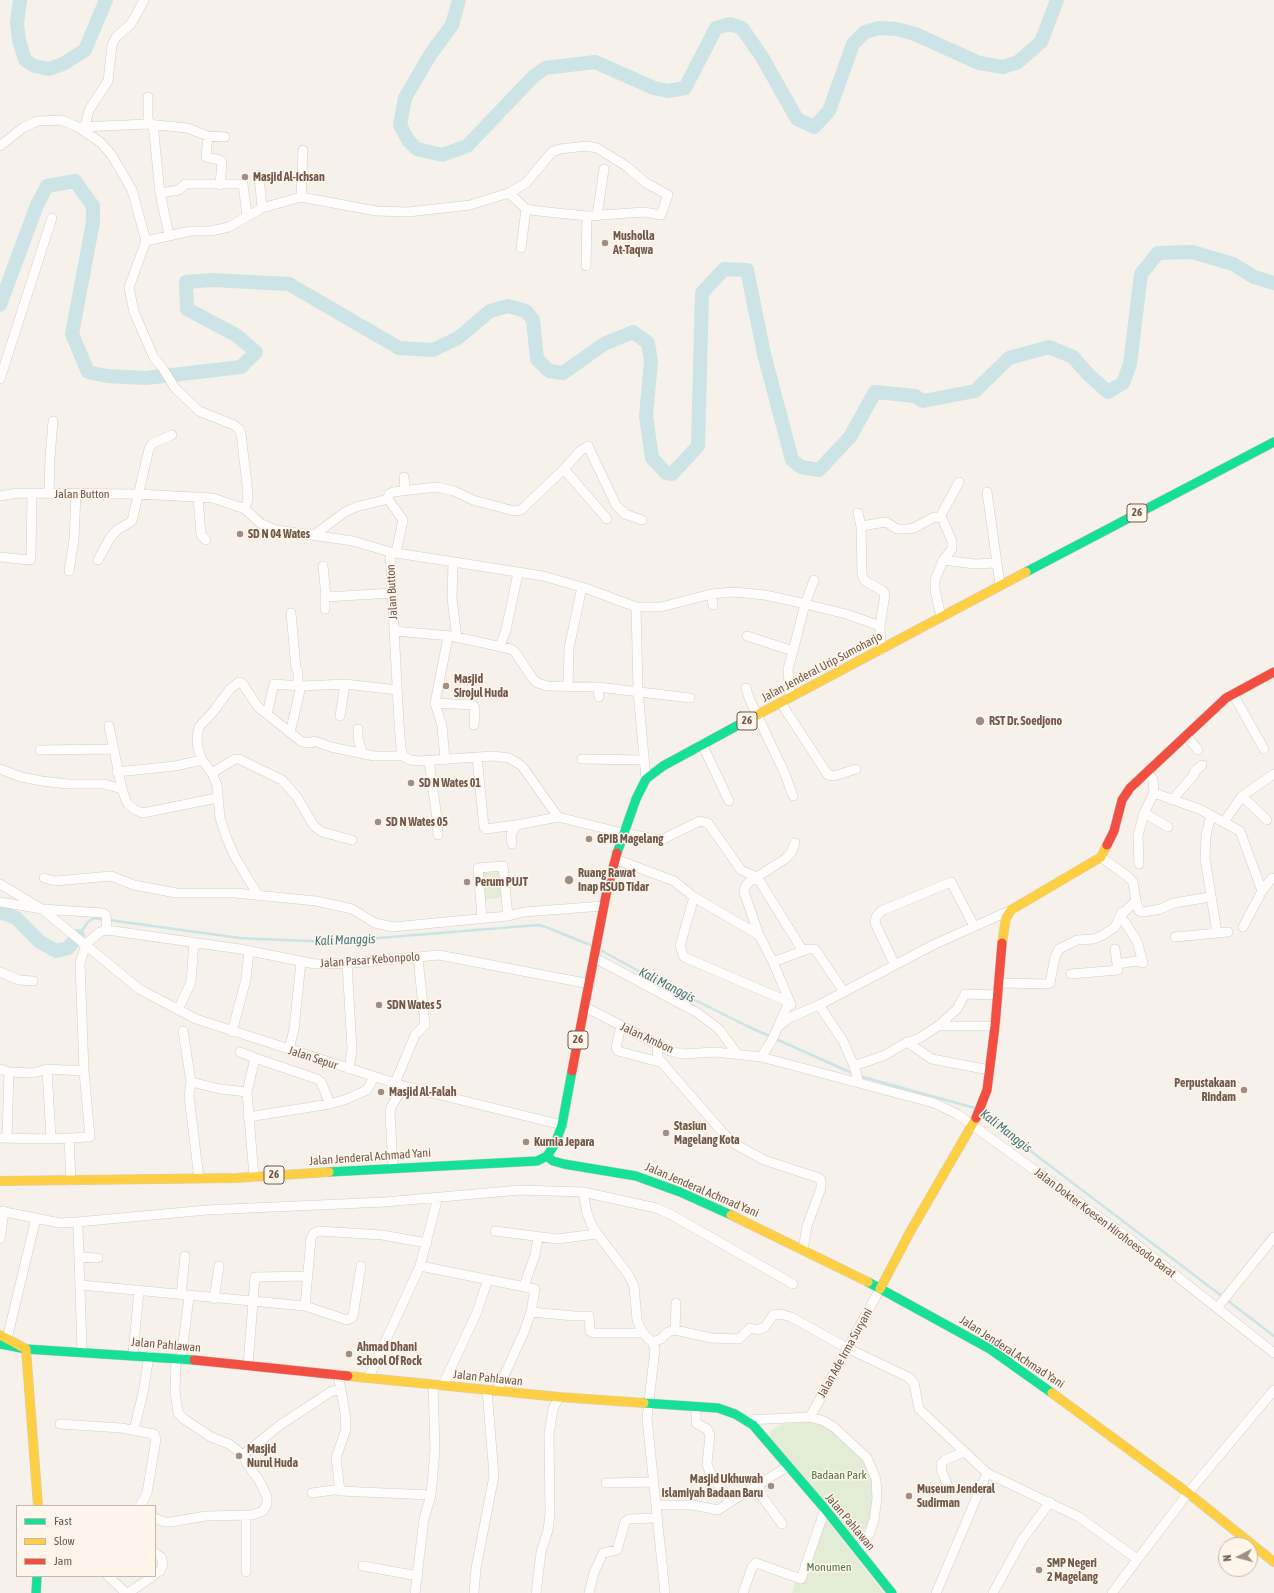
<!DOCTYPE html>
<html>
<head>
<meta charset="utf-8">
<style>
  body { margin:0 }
  #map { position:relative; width:1274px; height:1593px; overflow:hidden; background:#f6f1ea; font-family:"Asap Condensed",sans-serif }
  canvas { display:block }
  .legend { position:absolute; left:16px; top:1505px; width:140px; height:72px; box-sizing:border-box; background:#fef6eb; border:1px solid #c6b7ab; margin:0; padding:5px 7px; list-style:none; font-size:12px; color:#73594b }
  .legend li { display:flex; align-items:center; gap:8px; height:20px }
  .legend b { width:20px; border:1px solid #c6b7ab }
  .north { position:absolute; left:1218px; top:1537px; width:40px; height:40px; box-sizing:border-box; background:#fef6eb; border:1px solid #c6b7ab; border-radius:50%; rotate:264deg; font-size:11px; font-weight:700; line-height:16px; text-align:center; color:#73594b }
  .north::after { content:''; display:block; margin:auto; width:14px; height:18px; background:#a18e83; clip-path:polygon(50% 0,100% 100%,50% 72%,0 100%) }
</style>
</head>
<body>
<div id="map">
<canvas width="1274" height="1593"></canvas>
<ul class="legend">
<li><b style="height:5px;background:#16e098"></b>Fast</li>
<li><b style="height:5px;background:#ffcf43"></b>Slow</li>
<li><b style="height:5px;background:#f24e42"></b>Jam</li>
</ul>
<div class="north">N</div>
</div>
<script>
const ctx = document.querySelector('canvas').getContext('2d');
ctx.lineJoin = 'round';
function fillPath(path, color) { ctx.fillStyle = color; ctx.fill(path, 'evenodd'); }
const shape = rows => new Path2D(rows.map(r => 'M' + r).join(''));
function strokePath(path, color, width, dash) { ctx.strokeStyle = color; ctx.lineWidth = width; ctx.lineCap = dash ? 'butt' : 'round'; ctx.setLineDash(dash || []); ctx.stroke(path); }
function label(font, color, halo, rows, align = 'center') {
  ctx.font = font + ' "Asap Condensed",sans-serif'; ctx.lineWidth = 3; ctx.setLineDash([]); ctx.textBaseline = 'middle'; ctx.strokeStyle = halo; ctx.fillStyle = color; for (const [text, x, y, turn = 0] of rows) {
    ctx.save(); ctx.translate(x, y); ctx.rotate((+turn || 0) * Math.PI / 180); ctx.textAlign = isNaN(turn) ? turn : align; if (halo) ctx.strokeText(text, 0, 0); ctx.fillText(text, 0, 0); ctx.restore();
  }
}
const green = shape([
  [501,869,504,897,483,900,480,871],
  [803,1420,820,1423,836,1432,865,1461,873,1478,873,1513,866,1527,856,1539,771,1442,770,1431,785,1423],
  [820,1512,884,1593,792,1593]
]);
const stream = shape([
  [109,920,240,938,329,942,538,925,546,927,590,945],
  [78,936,88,922,94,918,104,920],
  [602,951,655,980,747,1026,854,1074],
  [859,1076,975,1108],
  [982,1110,1028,1149,1223,1297],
  [1227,1300,1274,1336]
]);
const river = shape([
  [20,0,17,23,19,40,25,60,34,66,49,69,63,64,85,50,106,0],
  [459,0,452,25,430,55,405,98,400,125,408,140,417,149,442,155,467,146,533,77,545,68,595,62,654,88,668,91,685,88,716,28,730,24,742,28,762,57,797,119,814,127,829,111,853,44,865,32,879,28,897,29,915,34,979,63,1003,67,1018,62,1041,42,1057,0],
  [0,305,37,205,47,186,75,181,93,206,93,222,72,334,88,372,107,376,146,378,241,367,256,352,236,335,187,309,186,282,212,280,289,284,399,348,433,350,458,338,490,311,508,306,526,311,533,320,537,359,549,371,563,373,604,344,633,332,648,343,651,361,646,416,652,458,666,473,672,474,698,446,702,293,724,269,747,270,764,354,792,460,801,467,819,470,850,437,875,392,915,396,923,401,975,391,1009,358,1049,347,1073,357,1088,374,1108,392,1123,383,1130,364,1141,274,1158,253,1192,252,1233,264,1254,277,1274,283],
  [0,912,16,918,40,942,56,951,68,948,78,936]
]);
const street = shape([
  [148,97,148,124,187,128,208,136,206,157,220,160,222,162,220,185],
  [153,124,160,193,169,235],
  [80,127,148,124],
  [85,127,89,110,108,81,112,45,116,37,131,24,144,0],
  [208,136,225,137],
  [0,146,24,127,38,121,61,120,78,127,100,142,111,154,132,190,146,241],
  [586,146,597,148,626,166,646,183,668,195,661,215,644,212,587,216,538,211,526,209,509,193,526,183,552,152,560,149,586,146],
  [259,175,262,208],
  [160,193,179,190,185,184,243,184,247,216],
  [301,197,303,150],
  [597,216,604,169],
  [521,248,526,209],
  [586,266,587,216],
  [0,379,52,218],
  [564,469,580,451,588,446,616,505,625,514,642,520],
  [404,477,405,490],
  [987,492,1000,585],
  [49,493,50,458,53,421],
  [0,496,17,493,137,494,213,498,245,509,260,523,276,530,353,541,390,552,399,723,401,749,403,756,410,760,418,761,493,756,509,758,522,766,558,817,623,833,661,840,700,821,708,823,741,870,757,877,803,951],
  [198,497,201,535,206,540],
  [245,509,248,499,247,484,241,434,239,429,234,425,199,411,175,388,162,367,154,358,134,312,129,287,146,241,191,231,211,231,229,227,262,208,301,197,376,211,408,212,470,205,509,193],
  [858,513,861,526,862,575,865,581,883,591,885,594,880,626,881,650],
  [940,517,959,482],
  [861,526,886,522,897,529,908,529,914,528,934,517,942,518,952,541,952,549,943,560,935,580,935,590,941,617],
  [314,535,345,512,356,507,388,499],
  [390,552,543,576,585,588,636,607,661,607,711,594,734,592,765,595,797,602,846,614,880,626],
  [396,553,403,520,388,499,389,494,393,492,437,487,454,491,473,500,514,511,521,510,564,469,607,519],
  [0,557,30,560,31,558,32,493],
  [98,560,110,538,117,530,132,521,149,449,153,443,172,435],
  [943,560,975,564,996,563],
  [453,563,452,599,457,638],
  [323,566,326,597,393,593],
  [69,571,74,540,76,494],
  [711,594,713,605],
  [636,607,638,691,646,779],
  [325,609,325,597,326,597],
  [291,613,296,668,298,672,298,685],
  [394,631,451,636],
  [747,636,793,651,805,604,814,580],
  [500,646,506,630,518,573],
  [568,686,569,648,582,587],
  [746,688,749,698,785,774,793,796],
  [1233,694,1264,749],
  [599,697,598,687,690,698],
  [790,697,788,669,793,651],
  [435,703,473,705,475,708,474,725],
  [781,703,828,775,834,776,856,769],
  [267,714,274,684,301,686],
  [340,716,345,684],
  [109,726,122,789,127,803,135,810,143,813,217,798],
  [358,729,358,739,363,754],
  [290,733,301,686,345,684,397,690],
  [1187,736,1198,750],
  [702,744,729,801],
  [40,750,113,749],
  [477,757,484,827,486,829,516,825],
  [582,759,644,760],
  [445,760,442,726,435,703,448,637,451,636,511,649,515,652,533,679,538,683,547,686,598,687],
  [429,761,437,818,438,835],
  [0,769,21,777,42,781,67,784,104,784,122,789],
  [117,772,175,766,202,760],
  [1147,772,1153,780,1154,793,1199,809,1240,831,1262,891,1243,927],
  [212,773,235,759,239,759,282,780,297,797,314,826,322,832,352,840],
  [1242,796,1274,774],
  [1172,800,1194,775,1195,771,1202,765],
  [1144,813,1168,827],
  [1224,822,1242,796,1267,820],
  [512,844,511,835,516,825,558,817],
  [615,859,674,881,694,897,680,946,684,957,789,1002,772,1040,761,1057],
  [1139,864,1138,836,1144,813,1154,793],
  [44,878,55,881,111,876,134,885,176,893,235,893,316,901,352,909,375,923,393,927,508,916,524,912,603,906],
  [0,884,42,909,139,989,196,1019,404,1086,562,1125],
  [1262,891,1272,878],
  [258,895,235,857,227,839,220,818,217,785,212,773,202,760,198,748,197,738,199,727,213,712,230,689,239,682,242,683,258,707,302,742,311,743,314,741,331,747,374,756,403,756],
  [694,897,759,935],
  [1136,901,1139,911,1144,912,1160,909,1174,903,1210,897],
  [0,902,42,909,103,913,106,915,107,930],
  [482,918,478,868,503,866,508,916],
  [1217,933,1228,932],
  [1175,937,1217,933,1205,858,1206,835,1211,815],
  [1115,949,1117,964],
  [595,958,696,1012,719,1029,737,1054],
  [773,962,808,949,815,949,844,992],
  [347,963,352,1049,349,1069],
  [895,965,875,923,876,917,881,911,951,882,974,926],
  [0,972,19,980,33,981],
  [1071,974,1118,970,1117,964,1137,961,1143,963,1137,941,1122,918,1121,915,1136,901,1133,882,1127,876,1101,857],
  [999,983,1048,984,1050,983,1055,957,1059,949,1077,940,1094,939,1103,935,1115,927,1122,912],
  [791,1005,773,962,759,935,744,892,745,887,749,882,785,859,791,853,795,843],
  [819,1005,843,1041,854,1066,859,1083],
  [585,1007,670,1051,683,1054,715,1052,761,1057,934,1103,957,1114,1131,1240,1274,1353],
  [178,1010,191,982,194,942],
  [780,1025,789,1018,819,1005,933,945,1011,910],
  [621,1026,616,1047,618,1051,663,1063],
  [938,1026,995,1026],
  [183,1031,191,1082,189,1096,199,1179],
  [232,1032,246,979,249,951],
  [907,1042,932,1059,989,1070],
  [657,1045,658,1058,724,1134,735,1144,764,1160,819,1178,821,1180,821,1188,807,1226,803,1250],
  [289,1050,294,1029,301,962],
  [240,1052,255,1058],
  [854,1066,885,1055,907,1042,918,1039,938,1026,957,1009,965,994,998,995],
  [0,1069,9,1072,33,1073,47,1069,84,1071],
  [47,1069,51,1139],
  [191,1082,220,1089,247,1092],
  [395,1083,415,1035,425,1025,418,958],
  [248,1117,330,1104,347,1099,367,1090,374,1077],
  [0,1138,51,1139,90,1137,84,1071,80,963,86,944,100,932,107,930,240,949,315,964,353,963,439,955,590,984],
  [7,1138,9,1072],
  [69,1138,71,1180],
  [393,1167,390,1113,391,1107,404,1086],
  [254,1177,247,1092,255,1058,317,1079,321,1082,330,1104],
  [583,1192,587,1213,593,1228,628,1274,634,1286,637,1320,643,1333,652,1342,655,1349,647,1418,665,1593],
  [0,1211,60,1223,77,1222,207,1210,385,1202,520,1190,583,1192,656,1208,670,1214,793,1284],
  [78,1228,82,1351],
  [495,1231,557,1239,596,1234],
  [0,1239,4,1211],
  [79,1257,98,1258],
  [361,1266,353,1316,351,1318,347,1320,305,1306,311,1238,314,1233,318,1231,382,1235,427,1243],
  [420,1266,535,1289,531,1312,524,1332,497,1391],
  [81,1285,305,1306],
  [524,1286,535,1255,538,1237],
  [181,1295,185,1256],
  [214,1299,219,1266],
  [1217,1308,1274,1237],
  [531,1312,574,1316,589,1316,590,1331,593,1333,643,1333],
  [675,1330,676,1303],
  [7,1339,36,1218],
  [652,1342,661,1339,668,1332,675,1330,711,1338,739,1339,750,1328,758,1330,765,1327,773,1315,780,1314,791,1317,847,1348,908,1377,914,1383,919,1409,987,1473],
  [133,1354,139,1290],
  [181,1359,189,1297],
  [248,1365,255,1277,307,1276],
  [338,1374,345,1412,346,1429,336,1458,340,1491,431,1495],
  [369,1377,420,1266,438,1197],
  [443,1385,477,1312,488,1279],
  [696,1407,696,1423,707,1429,710,1435,707,1464,709,1470,730,1502,787,1467],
  [810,1417,880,1289],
  [747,1420,810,1417,824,1421,835,1428,867,1458,876,1479,877,1498,874,1520,869,1535,860,1552],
  [60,1424,121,1428,154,1434,156,1439,147,1493,140,1506],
  [134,1430,143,1393,149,1356],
  [243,1455,280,1425,332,1391,341,1390],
  [606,1483,653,1482],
  [758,1484,763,1498,782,1524],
  [950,1491,942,1472,941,1464,945,1460,964,1452],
  [312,1493,341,1489],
  [656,1505,693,1505,718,1510,730,1502],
  [155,1518,164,1522,171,1522,206,1516,252,1515,263,1511,267,1504,267,1497,259,1480,247,1464,243,1455,229,1444,211,1437,184,1419,178,1413,175,1392,176,1358],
  [155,1553,161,1557,163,1564,160,1571,155,1574],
  [363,1566,418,1576],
  [246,1572,246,1515],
  [108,1576,126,1593],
  [128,1593,153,1576],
  [415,1593,424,1519,431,1495,435,1450,433,1384],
  [474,1593,476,1568,494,1476,487,1390],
  [536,1593,541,1552,548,1530,550,1514,549,1434,553,1409,559,1397],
  [589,1593,594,1573,603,1553,617,1550,625,1522,629,1519,653,1518],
  [743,1593,752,1567,756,1563,801,1579,825,1509],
  [936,1593,987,1473,1079,1517,1137,1559],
  [993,1593,1022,1540,1050,1502],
  [1112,1593,1188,1493,1274,1390]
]);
const fast = shape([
  [1026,572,1274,442],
  [617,853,636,799,646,779,663,766,742,723],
  [547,1156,553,1161,564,1164,636,1176,680,1192,731,1215],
  [329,1172,537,1161,547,1156,555,1144,562,1125,572,1071],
  [868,1282,990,1349,1052,1393],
  [0,1344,26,1349,194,1360],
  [644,1403,718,1408,735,1414,753,1425,825,1509,892,1593],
  [36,1593,37,1576]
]);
const slow = shape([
  [742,723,1026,572],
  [1002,943,1006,918,1011,910,1101,857,1107,845],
  [0,1181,236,1178,329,1172],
  [731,1215,868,1282],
  [880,1289,910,1232,976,1118],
  [0,1335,26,1349,38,1506],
  [348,1376,559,1397,644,1403],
  [1052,1393,1188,1493,1274,1562]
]);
const jam = shape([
  [1107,845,1114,831,1122,800,1130,788,1226,698,1274,672],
  [572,1071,607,890,617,853],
  [976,1118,987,1090,995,1026,1002,943],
  [194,1360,348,1376]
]);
const markers = [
  [245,177,4,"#a18e83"],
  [605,243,4,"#a18e83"],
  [240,534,4,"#a18e83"],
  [446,686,4,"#a18e83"],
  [980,721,5,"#a18e83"],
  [411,783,4,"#a18e83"],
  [378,822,4,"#a18e83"],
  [589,839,4,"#a18e83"],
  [569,880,5,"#a18e83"],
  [467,882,4,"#a18e83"],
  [379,1005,4,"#a18e83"],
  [1244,1090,4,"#a18e83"],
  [381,1092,4,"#a18e83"],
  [666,1133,4,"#a18e83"],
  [526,1142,4,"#a18e83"],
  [349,1354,4,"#a18e83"],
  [239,1456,4,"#a18e83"],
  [771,1486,4,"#a18e83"],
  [909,1496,4,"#a18e83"],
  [1039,1570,4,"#a18e83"]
];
const shields = [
  [1137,513,20],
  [747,721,20],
  [578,1040,20],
  [274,1175,20]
];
const shieldNames = [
  ["26",1137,513],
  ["26",747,721],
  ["26",578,1040],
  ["26",274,1175]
];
const poiNames = [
  ["Masjid Al-Ichsan",253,177],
  ["Musholla",613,236],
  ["At-Taqwa",613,250],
  ["SD N 04 Wates",248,534],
  ["Masjid",454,679],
  ["Sirojul Huda",454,693],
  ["RST Dr. Soedjono",989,721],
  ["SD N Wates 01",419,783],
  ["SD N Wates 05",386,822],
  ["GPIB Magelang",597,839],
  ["Ruang Rawat",578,873],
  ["Inap RSUD Tidar",578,887],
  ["Perum PUJT",475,882],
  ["SDN Wates 5",387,1005],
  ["Perpustakaan",1236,1083,"right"],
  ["Rindam",1236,1097,"right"],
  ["Masjid Al-Falah",389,1092],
  ["Stasiun",674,1126],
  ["Magelang Kota",674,1140],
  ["Kurnia Jepara",534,1142],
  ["Ahmad Dhani",357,1347],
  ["School Of Rock",357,1361],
  ["Masjid",247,1449],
  ["Nurul Huda",247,1463],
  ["Masjid Ukhuwah",763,1479,"right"],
  ["Islamiyah Badaan Baru",763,1493,"right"],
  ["Museum Jenderal",917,1489],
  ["Sudirman",917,1503],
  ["SMP Negeri",1047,1563],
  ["2 Magelang",1047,1577]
];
const streetNames = [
  ["Jalan Button",82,494],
  ["Jalan Button",392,592,-93],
  ["Jalan Jenderal Urip Sumoharjo",822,667,-28],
  ["Jalan Pasar Kebonpolo",370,960,-4],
  ["Jalan Ambon",647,1038,25],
  ["Jalan Sepur",313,1058,18],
  ["Jalan Jenderal Achmad Yani",370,1157,-4],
  ["Jalan Jenderal Achmad Yani",702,1190,23],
  ["Jalan Dokter Koesen Hirohoesodo Barat",1105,1223,37],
  ["Jalan Pahlawan",166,1345,5],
  ["Jalan Jenderal Achmad Yani",1012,1352,33],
  ["Jalan Ade Irma Suryani",845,1353,-61],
  ["Jalan Pahlawan",488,1378,6],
  ["Jalan Pahlawan",850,1522,50]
];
const parkNames = [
  ["Badaan Park",839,1475],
  ["Monumen",829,1567]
];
const waterNames = [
  ["Kali Manggis",345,940,-2],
  ["Kali Manggis",667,985,27],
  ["Kali Manggis",1006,1131,38]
];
fillPath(green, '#e3ecd5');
strokePath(stream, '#cce4e6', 2.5);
strokePath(river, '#cce4e6', 14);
strokePath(street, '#d3cdc6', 10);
strokePath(fast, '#d5cec6', 10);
strokePath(slow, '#d5cec6', 10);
strokePath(jam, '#d5cec6', 10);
strokePath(street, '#fefdfc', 9);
strokePath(fast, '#16e098', 9);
strokePath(slow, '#ffcf43', 9);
strokePath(jam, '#f24e42', 9);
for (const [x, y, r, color] of markers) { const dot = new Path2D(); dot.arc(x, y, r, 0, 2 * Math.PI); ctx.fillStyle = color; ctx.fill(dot); strokePath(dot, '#fef6eb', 1.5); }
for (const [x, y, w] of shields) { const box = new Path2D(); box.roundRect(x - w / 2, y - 9, w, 18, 3); ctx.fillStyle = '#fef6eb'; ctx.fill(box); strokePath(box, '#73594b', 1); }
label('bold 11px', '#73594b', null, shieldNames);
label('bold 12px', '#73594b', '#fef6eb', poiNames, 'left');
label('12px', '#73594b', '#fef6eb', streetNames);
label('12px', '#547843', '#fef6eb', parkNames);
label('italic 13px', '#43777f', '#fef6eb', waterNames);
</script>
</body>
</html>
